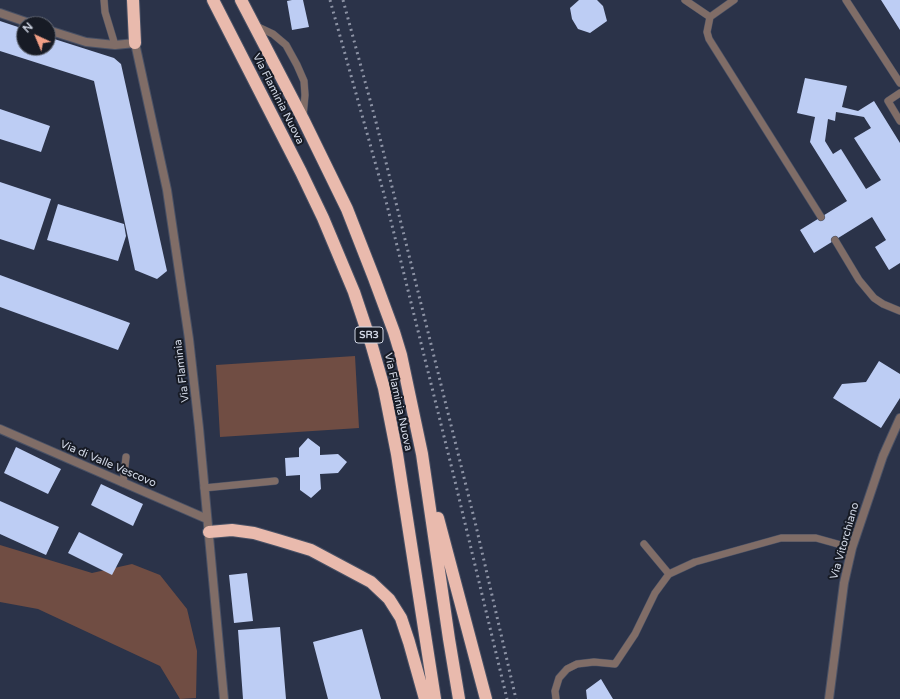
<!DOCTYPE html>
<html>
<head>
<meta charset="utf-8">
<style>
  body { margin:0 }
  #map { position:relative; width:900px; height:699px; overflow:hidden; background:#2b3349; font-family:"Varela Round",sans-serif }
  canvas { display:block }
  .north { position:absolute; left:16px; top:16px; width:40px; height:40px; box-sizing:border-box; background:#171b25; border:1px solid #616672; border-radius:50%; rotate:316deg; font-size:11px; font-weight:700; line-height:16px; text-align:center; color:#d1d7e5 }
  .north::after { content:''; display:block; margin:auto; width:14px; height:18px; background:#f39f85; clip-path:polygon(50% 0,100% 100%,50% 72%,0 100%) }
</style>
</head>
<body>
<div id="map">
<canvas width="900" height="699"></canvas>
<div class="north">N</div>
</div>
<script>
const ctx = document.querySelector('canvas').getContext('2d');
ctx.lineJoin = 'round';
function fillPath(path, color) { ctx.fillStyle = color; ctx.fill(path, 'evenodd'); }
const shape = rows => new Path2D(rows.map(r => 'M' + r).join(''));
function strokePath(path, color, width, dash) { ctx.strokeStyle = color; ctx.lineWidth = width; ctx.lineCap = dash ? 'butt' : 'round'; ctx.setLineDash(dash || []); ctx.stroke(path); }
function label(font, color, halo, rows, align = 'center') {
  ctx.font = font + ' "Varela Round",sans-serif'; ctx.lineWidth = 4; ctx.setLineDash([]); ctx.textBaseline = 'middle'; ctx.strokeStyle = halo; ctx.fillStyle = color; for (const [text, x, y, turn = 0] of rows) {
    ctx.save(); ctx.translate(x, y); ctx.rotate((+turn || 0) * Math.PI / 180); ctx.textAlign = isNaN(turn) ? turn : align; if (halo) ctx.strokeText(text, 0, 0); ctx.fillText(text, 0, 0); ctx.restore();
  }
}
const green = shape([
  [355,356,359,428,220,437,216,365],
  [0,545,92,573,132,564,160,575,187,609,197,651,196,698,180,699,160,666,38,609,0,602]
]);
const building = shape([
  [292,0,303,0,309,27,292,30,287,1],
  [579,0,597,0,603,6,607,21,590,33,578,29,572,19,570,8],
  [881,0,900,0,900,30],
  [0,21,24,29,24,48,48,48,48,37,114,58,121,64,167,271,157,279,135,270,94,81,0,51],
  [805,78,847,86,842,107,858,111,874,101,900,143,900,263,889,270,875,247,886,240,872,217,814,253,800,230,847,201,810,142,815,117,797,113],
  [836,112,864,117,871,128,854,138,881,180,866,189,841,149,833,154,825,141,828,119,835,121],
  [0,109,50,126,41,152,0,139],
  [0,182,51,199,34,250,0,239],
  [58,204,124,224,126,236,118,261,47,240],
  [0,275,130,323,118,350,0,307],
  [879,361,900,374,900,398,881,428,833,398,842,384,866,382],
  [308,438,320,447,320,455,338,454,347,462,338,473,320,474,321,489,311,498,300,490,300,475,286,476,285,458,299,457,299,448],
  [16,447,61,469,48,494,4,473],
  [101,484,143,504,133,526,91,505],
  [0,501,59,527,46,555,0,534],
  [79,532,123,554,112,575,68,553],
  [247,573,253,621,234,623,229,575],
  [280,627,286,699,243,699,238,630],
  [362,629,381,699,328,699,313,642],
  [601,679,613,699,587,699,586,690]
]);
const lane = shape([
  [104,0,105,12,115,45],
  [685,0,710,17],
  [734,0,710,17,707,32,709,39,821,217],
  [846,0,900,83],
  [256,26,273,34,286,45,297,65,304,81,305,95,303,117],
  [900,93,888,101,900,121],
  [835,240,859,280,874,298,883,304,900,311],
  [123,483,126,457],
  [204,488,275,481],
  [644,544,669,574],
  [556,699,555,691,559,678,567,669,577,664,594,662,615,664,635,634,655,593,669,574,695,562,781,538,816,538,852,548]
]);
const street = shape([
  [0,13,32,24],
  [48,30,86,42,115,45,135,43,167,190,189,339,199,428,224,699],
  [0,429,207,519],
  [829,699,844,583,852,548,883,456,900,418]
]);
const highway = shape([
  [133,0,135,43],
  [213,0,301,172,323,218,354,292,371,343,384,388,397,454,435,699],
  [241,0,303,119,347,209,374,278,394,332,401,355,422,454,449,639,459,699],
  [438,518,486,699],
  [209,532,232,530,254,533,278,540,311,550,371,582,389,599,401,618,409,642,425,699]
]);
const rail = shape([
  [330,0,387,205,454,477,507,699],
  [343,0,376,122,476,526,516,699]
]);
const shields = [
  [369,335,28]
];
const shieldNames = [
  ["SR3",369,335]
];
const streetNames = [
  ["Via Flaminia Nuova",278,99,63],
  ["Via Flaminia",182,371,-97],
  ["Via Flaminia Nuova",398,402,78],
  ["Via di Valle Vescovo",108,464,23],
  ["Via Vitorchiano",845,541,-74]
];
fillPath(green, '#704d43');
fillPath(building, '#bdcdf4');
strokePath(lane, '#495165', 8);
strokePath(street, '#495165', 10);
strokePath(highway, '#495165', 14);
strokePath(lane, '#806d67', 7);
strokePath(street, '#806d67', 8);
strokePath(highway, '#e9baad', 12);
strokePath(rail, '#8d93a5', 3, [2, 4]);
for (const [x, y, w] of shields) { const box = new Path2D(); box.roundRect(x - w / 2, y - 8, w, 16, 3); ctx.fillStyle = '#171b25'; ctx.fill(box); strokePath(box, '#d1d7e5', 1); }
label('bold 10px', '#d1d7e5', null, shieldNames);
label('11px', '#d1d7e5', '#171b25', streetNames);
</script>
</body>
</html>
